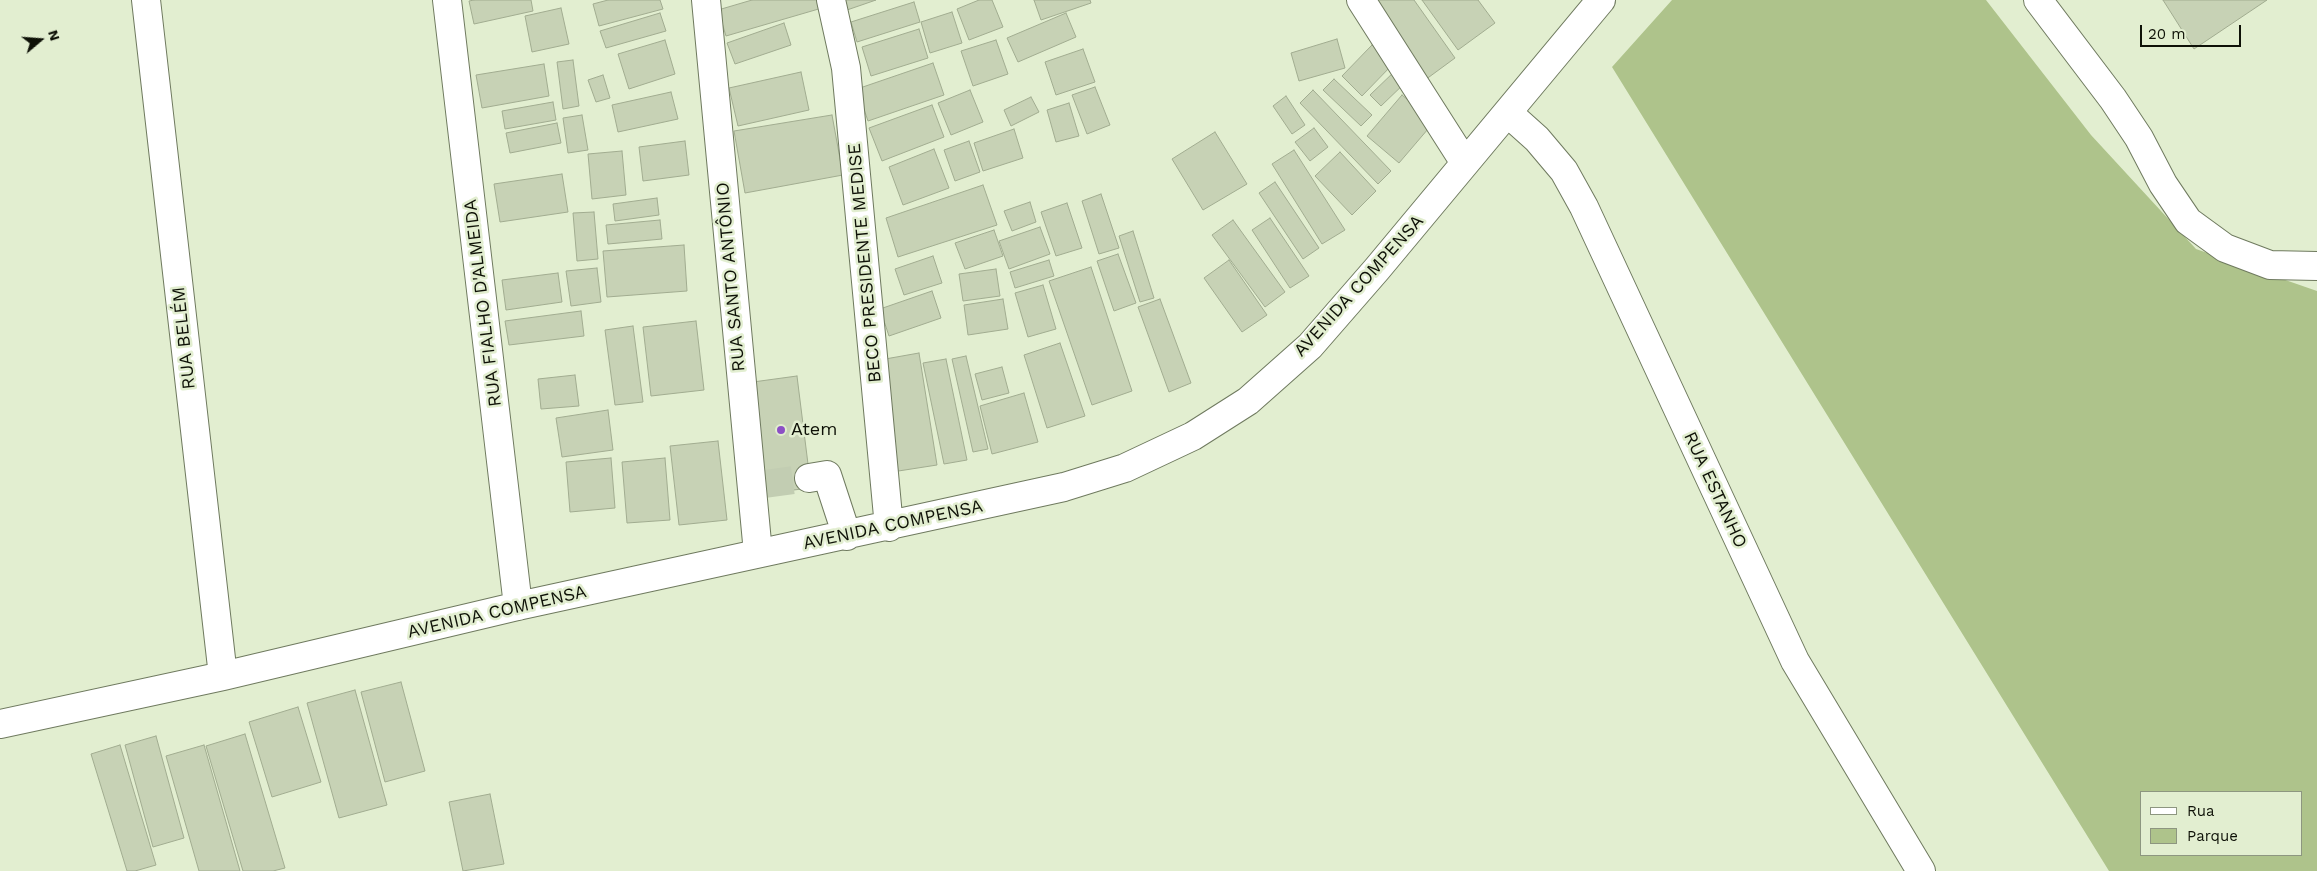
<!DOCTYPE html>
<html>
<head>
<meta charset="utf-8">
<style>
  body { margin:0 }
  #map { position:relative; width:2317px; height:871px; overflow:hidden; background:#e2eed0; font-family:"Work Sans",sans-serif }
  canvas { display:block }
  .legend { position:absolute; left:2140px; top:791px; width:162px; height:65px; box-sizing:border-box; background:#e2eed0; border:1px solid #8d9680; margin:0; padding:6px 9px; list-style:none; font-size:15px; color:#0e1107 }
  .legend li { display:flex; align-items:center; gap:10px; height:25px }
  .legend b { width:25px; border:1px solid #8d9680 }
  .north { position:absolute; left:15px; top:15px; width:50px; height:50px; -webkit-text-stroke:4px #e2eed0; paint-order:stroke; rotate:72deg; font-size:14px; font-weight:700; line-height:20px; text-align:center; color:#0e1107 }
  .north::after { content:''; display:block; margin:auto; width:18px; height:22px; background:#0e1107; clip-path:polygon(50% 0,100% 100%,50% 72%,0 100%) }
  .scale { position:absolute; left:2140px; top:25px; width:101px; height:22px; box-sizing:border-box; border:2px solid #0e1107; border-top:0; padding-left:6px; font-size:15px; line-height:18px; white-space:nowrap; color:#0e1107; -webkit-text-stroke:4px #e2eed0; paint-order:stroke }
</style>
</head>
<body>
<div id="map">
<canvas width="2317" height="871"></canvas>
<ul class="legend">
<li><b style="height:6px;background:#fff"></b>Rua</li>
<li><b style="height:14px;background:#aec38b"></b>Parque</li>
</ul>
<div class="north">N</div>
<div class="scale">20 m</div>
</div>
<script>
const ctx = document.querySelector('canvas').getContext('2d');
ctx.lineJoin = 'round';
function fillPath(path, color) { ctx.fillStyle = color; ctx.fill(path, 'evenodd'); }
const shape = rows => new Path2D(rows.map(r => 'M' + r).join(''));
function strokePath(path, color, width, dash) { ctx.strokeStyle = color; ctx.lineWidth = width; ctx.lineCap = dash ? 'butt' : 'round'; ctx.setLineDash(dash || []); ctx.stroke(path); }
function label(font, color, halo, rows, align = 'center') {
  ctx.font = font + ' "Work Sans",sans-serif'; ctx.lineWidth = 5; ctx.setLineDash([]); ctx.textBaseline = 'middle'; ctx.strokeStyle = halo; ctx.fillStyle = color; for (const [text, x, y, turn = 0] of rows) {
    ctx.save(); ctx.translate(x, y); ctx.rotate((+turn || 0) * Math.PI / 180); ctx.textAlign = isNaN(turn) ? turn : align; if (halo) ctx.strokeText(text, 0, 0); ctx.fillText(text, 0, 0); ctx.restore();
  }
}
const green = shape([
  [1672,0,1986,0,2091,135,2196,249,2317,291,2317,871,2109,871,1612,67],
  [2141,792,2301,792,2301,855,2141,855]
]);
const building = shape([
  [474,0,531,0,533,11,474,24,469,1,474,0],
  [608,0,660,0,663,9,599,26,593,4,608,0],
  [752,0,819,0,822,8,726,36,718,10,752,0],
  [844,0,876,0,847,10,844,0],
  [979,0,992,0,1003,27,969,40,957,9,979,0],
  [1034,0,1090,0,1091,3,1041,20,1034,0],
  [1369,0,1414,0,1455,58,1425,80,1369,0],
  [1422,0,1478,0,1495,23,1458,50,1422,0],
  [2163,0,2267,0,2194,49,2163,0],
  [914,2,920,22,857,42,851,22,914,2],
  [561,8,569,44,532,52,525,16,561,8],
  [952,12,962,43,930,53,921,22,952,12],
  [660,13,666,31,606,48,600,31,660,13],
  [1066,13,1076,37,1018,62,1007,38,1066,13],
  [784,23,791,45,735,64,727,43,784,23],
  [919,29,928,58,871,76,862,47,919,29],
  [1337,39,1345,68,1299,81,1291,53,1337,39],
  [665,40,675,74,629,89,618,54,665,40],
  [996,40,1008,74,973,86,961,51,996,40],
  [1372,45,1392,65,1362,96,1342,76,1372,45],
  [1083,49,1095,82,1056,95,1045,62,1083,49],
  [573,60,579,106,563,109,557,62,573,60],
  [933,63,944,95,868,121,857,89,933,63],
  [544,64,549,96,482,108,476,75,544,64],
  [1396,70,1407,81,1381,106,1370,95,1396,70],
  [801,72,809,110,738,126,729,88,801,72],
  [603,75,610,98,596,102,588,80,603,75],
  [1334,79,1372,115,1361,126,1323,90,1334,79],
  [1095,87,1110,125,1087,134,1072,95,1095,87],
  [970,90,983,122,951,135,938,103,970,90],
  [1313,90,1391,171,1378,184,1300,103,1313,90],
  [671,92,678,119,618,132,612,105,671,92],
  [1402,95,1434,122,1399,163,1367,136,1402,95],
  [1286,96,1305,125,1292,134,1273,106,1286,96],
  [1031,97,1039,112,1011,126,1004,110,1031,97],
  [553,102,556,120,505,129,502,111,553,102],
  [1069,103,1079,136,1056,142,1047,110,1069,103],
  [932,105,944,137,882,161,869,128,932,105],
  [582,115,588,150,568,153,563,118,582,115],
  [832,115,843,175,745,193,734,131,832,115],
  [557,123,561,143,510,153,506,133,557,123],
  [1314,128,1328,147,1310,161,1295,142,1314,128],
  [1014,129,1023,158,983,171,974,143,1014,129],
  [1215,132,1247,184,1203,210,1172,159,1215,132],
  [685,141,689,175,643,181,639,147,685,141],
  [969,141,980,172,955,181,944,150,969,141],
  [934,149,949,188,903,205,889,167,934,149],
  [1294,150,1345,230,1322,244,1272,164,1294,150],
  [622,151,626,195,592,199,588,154,622,151],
  [1340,152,1376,191,1352,215,1315,176,1340,152],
  [562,174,568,212,500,222,494,184,562,174],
  [1275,182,1319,248,1303,259,1259,193,1275,182],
  [983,185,997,225,898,257,886,218,983,185],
  [1101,194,1119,248,1099,254,1082,201,1101,194],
  [657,198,659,215,615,221,613,204,657,198],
  [1030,202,1036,222,1012,231,1004,211,1030,202],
  [1067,203,1082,248,1056,256,1041,212,1067,203],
  [594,212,598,259,577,261,573,213,594,212],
  [1270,218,1309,276,1290,288,1252,230,1270,218],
  [660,220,662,239,608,244,606,225,660,220],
  [1233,220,1285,292,1265,307,1212,235,1233,220],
  [1040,227,1050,254,1009,269,999,241,1040,227],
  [994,230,1003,256,965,269,955,243,994,230],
  [1133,231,1154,298,1140,302,1119,236,1133,231],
  [684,245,687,291,607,297,603,251,684,245],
  [1118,254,1136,303,1114,311,1097,261,1118,254],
  [933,256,942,283,904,295,895,269,933,256],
  [1049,260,1054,276,1015,288,1010,272,1049,260],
  [1229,260,1267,315,1242,332,1204,278,1229,260],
  [1091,267,1132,391,1092,405,1049,281,1091,267],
  [597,268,601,302,571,306,566,271,597,268],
  [996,269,1000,296,963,301,959,274,996,269],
  [558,273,562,302,506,310,502,280,558,273],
  [1043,285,1056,329,1028,337,1015,293,1043,285],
  [932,291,941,318,889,336,880,309,932,291],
  [1003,299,1008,329,968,335,964,305,1003,299],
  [1160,299,1191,383,1169,392,1138,307,1160,299],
  [581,311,584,336,509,345,505,321,581,311],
  [696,321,704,390,651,396,643,327,696,321],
  [633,326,643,402,615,405,605,330,633,326],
  [1060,343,1085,416,1047,428,1024,355,1060,343],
  [919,353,937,465,892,472,874,361,919,353],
  [966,356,988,449,973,452,952,359,966,356],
  [946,359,967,460,944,464,923,363,946,359],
  [1002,367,1009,393,982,400,975,374,1002,367],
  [575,375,579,406,541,409,538,379,575,375],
  [797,376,811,488,767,493,753,382,797,376],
  [1024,393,1038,442,992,454,980,406,1024,393],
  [608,410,613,450,562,457,556,418,608,410],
  [718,441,727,520,679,525,670,446,718,441],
  [611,458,615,508,570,512,566,462,611,458],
  [665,458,670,520,627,523,622,462,665,458],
  [401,682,425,771,385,782,361,692,401,682],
  [355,690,387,805,339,818,307,703,355,690],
  [298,707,321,782,272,797,249,722,298,707],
  [245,734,285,868,273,871,243,871,206,746,245,734],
  [156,736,184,838,153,847,125,745,156,736],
  [120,745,156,865,135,871,127,871,91,754,120,745],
  [204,745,240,871,199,871,166,756,204,745],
  [490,794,504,864,463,871,449,802,490,794]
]);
const minorTunnel = shape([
  [765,484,809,478]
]);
const minor = shape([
  [146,0,223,676],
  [447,0,518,606],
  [706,0,758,553],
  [831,0,846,68,889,527],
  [1361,0,1465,163],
  [2038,0,2113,99,2139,138,2163,184,2188,221,2225,248,2270,265,2317,266],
  [1508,113,1537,139,1564,171,1584,207,1795,661,1921,871],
  [809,478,827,475,847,536],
  [0,724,223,676,518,606,1064,487,1125,468,1193,436,1248,401,1310,346,1377,269,1601,0]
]);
const markers = [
  [781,430,5,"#8c4fc5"]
];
const streetNames = [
  ["BECO PRESIDENTE MEDISE",865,263,-95],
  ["RUA SANTO ANTÔNIO",731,277,-95],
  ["AVENIDA COMPENSA",1359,286,-48],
  ["RUA FIALHO D'ALMEIDA",483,303,-97],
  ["RUA BELÉM",184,338,-96],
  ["RUA ESTANHO",1715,490,65],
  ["AVENIDA COMPENSA",893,525,-12],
  ["AVENIDA COMPENSA",497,612,-13]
];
const poiNames = [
  ["Atem",791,430]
];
fillPath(green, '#aec38b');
fillPath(building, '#c7d2b5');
strokePath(building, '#a1ac90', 1);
strokePath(minorTunnel, '#c2cdb2', 28, [28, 14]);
strokePath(minor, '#6f7a5f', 30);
strokePath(minor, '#fff', 28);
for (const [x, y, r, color] of markers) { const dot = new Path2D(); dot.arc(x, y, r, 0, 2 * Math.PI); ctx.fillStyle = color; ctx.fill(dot); strokePath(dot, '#e2eed0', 2); }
label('18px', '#0e1107', '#e2eed0', streetNames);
label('18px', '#0e1107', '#e2eed0', poiNames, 'left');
</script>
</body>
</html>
